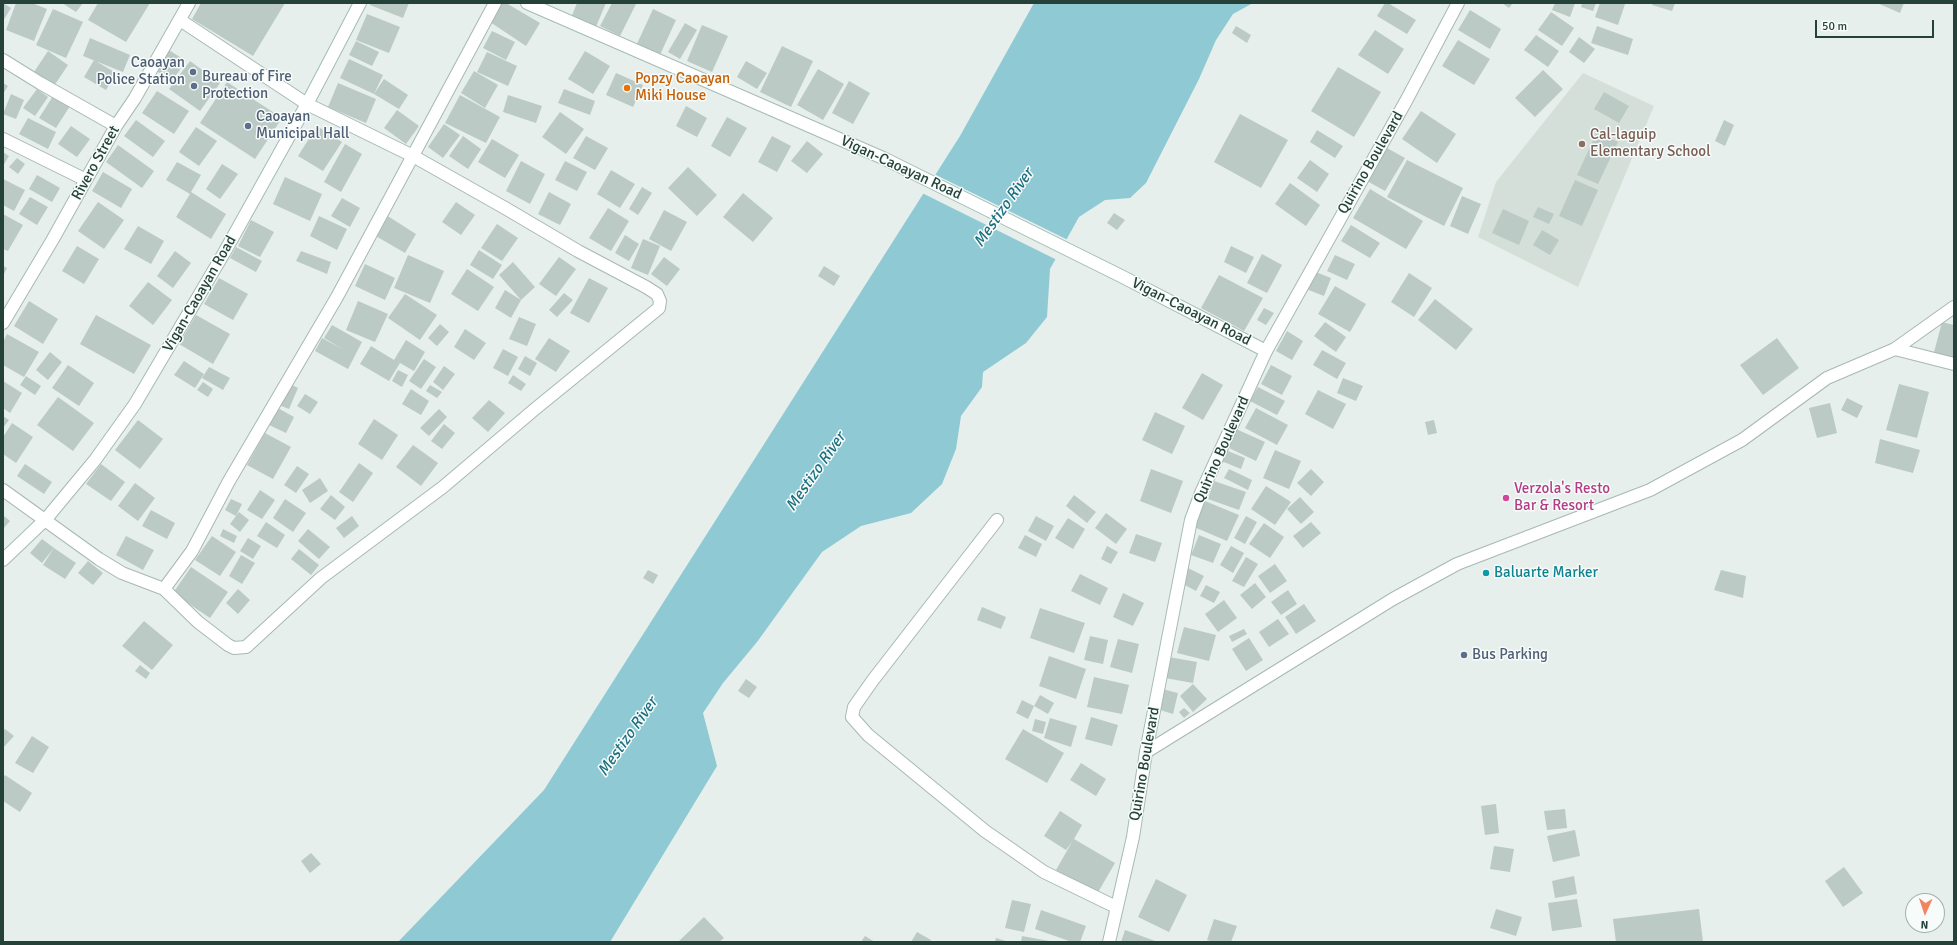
<!DOCTYPE html>
<html>
<head>
<meta charset="utf-8">
<style>
  body { margin:0 }
  #map { position:relative; width:1957px; height:945px; overflow:hidden; background:#e6efeb; font-family:Signika,sans-serif }
  canvas { display:block }
  .frame { position:absolute; inset:0; border:4px solid #24423a; pointer-events:none }
  .north { position:absolute; left:1905px; top:893px; width:40px; height:40px; box-sizing:border-box; background:#f7fbf9; border:1px solid #a3b1ad; border-radius:50%; rotate:183deg; font-size:11px; font-weight:700; line-height:16px; text-align:center; color:#24423a }
  .north::after { content:''; display:block; margin:auto; width:14px; height:18px; background:#f4845f; clip-path:polygon(50% 0,100% 100%,50% 72%,0 100%) }
  .scale { position:absolute; left:1815px; top:20px; width:119px; height:18px; box-sizing:border-box; border:2px solid #24423a; border-top:0; padding-left:5px; font-size:12px; line-height:14px; white-space:nowrap; color:#24423a; -webkit-text-stroke:3px #f7fbf9; paint-order:stroke }
</style>
</head>
<body>
<div id="map">
<canvas width="1957" height="945"></canvas>
<div class="frame"></div>
<div class="north">N</div>
<div class="scale">50 m</div>
</div>
<script>
const ctx = document.querySelector('canvas').getContext('2d');
ctx.lineJoin = 'round';
function fillPath(path, color) { ctx.fillStyle = color; ctx.fill(path, 'evenodd'); }
const shape = rows => new Path2D(rows.map(r => 'M' + r).join(''));
function strokePath(path, color, width, dash) { ctx.strokeStyle = color; ctx.lineWidth = width; ctx.lineCap = dash ? 'butt' : 'round'; ctx.setLineDash(dash || []); ctx.stroke(path); }
function label(font, color, halo, rows, align = 'center') {
  ctx.font = font + ' Signika,sans-serif'; ctx.lineWidth = 3; ctx.setLineDash([]); ctx.textBaseline = 'middle'; ctx.strokeStyle = halo; ctx.fillStyle = color; for (const [text, x, y, turn = 0] of rows) {
    ctx.save(); ctx.translate(x, y); ctx.rotate((+turn || 0) * Math.PI / 180); ctx.textAlign = isNaN(turn) ? turn : align; if (halo) ctx.strokeText(text, 0, 0); ctx.fillText(text, 0, 0); ctx.restore();
  }
}
const built = shape([
  [1583,73,1654,106,1578,287,1478,237,1496,182]
]);
const water = shape([
  [1034,3,1253,3,1233,14,1216,40,1199,79,1146,183,1130,198,1105,200,1079,217,1050,269,1047,317,1026,343,983,372,982,387,961,416,956,449,942,484,911,513,861,526,822,552,757,642,723,683,703,713,717,766,610,942,398,942,544,790,960,136]
]);
const pier = shape([
  [934,174,1068,240,1057,260,922,193]
]);
const building = shape([
  [3,3,11,8,3,21],
  [16,3,32,3,47,9,34,41,6,30],
  [62,3,83,3,76,12],
  [98,3,150,3,126,42,88,20],
  [201,3,285,3,253,56,192,19],
  [371,3,409,3,403,18,370,5],
  [501,3,506,3,540,23,526,46,490,22],
  [577,3,606,3,595,29,571,18],
  [612,3,636,4,620,36,600,26],
  [1385,3,1388,3,1416,20,1407,34,1377,16],
  [1502,3,1513,3,1509,8],
  [1555,3,1575,3,1570,17,1552,10],
  [1582,3,1596,3,1593,11,1581,7],
  [1600,3,1625,4,1618,25,1595,17],
  [1653,3,1675,3,1672,11,1652,5],
  [1877,3,1904,3,1900,13],
  [53,9,83,22,66,58,36,45],
  [653,9,676,20,659,57,636,46],
  [1470,10,1501,29,1490,49,1458,30],
  [1551,12,1574,28,1562,46,1538,30],
  [367,14,400,27,389,53,356,40],
  [685,23,697,30,680,59,668,52],
  [702,25,728,36,712,72,687,61],
  [1236,26,1251,35,1247,43,1232,33],
  [1597,26,1633,39,1628,55,1591,43],
  [1375,30,1404,49,1388,74,1358,55],
  [492,31,515,42,506,60,483,48],
  [1536,35,1559,51,1548,67,1524,50],
  [1579,37,1595,49,1584,63,1569,52],
  [90,38,130,55,123,72,83,56],
  [1458,40,1490,59,1474,85,1442,66],
  [356,41,379,52,372,66,349,55],
  [782,46,813,61,791,107,760,92],
  [169,50,186,61,172,81,155,70],
  [48,51,68,65,52,89,32,75],
  [585,51,610,66,593,94,568,79],
  [487,52,517,66,508,86,477,72],
  [349,59,383,75,374,94,384,79,408,95,399,109,374,94,340,78],
  [94,60,116,73,106,90,84,77],
  [190,61,220,83,200,111,169,89],
  [746,61,767,73,757,89,737,77],
  [1338,67,1381,92,1354,137,1311,111],
  [818,69,844,84,823,120,797,105],
  [1543,70,1563,89,1535,117,1515,98],
  [474,71,498,85,485,108,461,93],
  [616,73,643,85,633,107,606,95],
  [849,81,870,93,853,124,832,113],
  [227,82,282,118,255,159,200,123],
  [3,83,8,86,3,94],
  [338,83,376,99,366,123,328,107],
  [37,89,48,97,35,116,23,108],
  [564,89,595,101,590,115,558,103],
  [157,91,189,111,174,134,142,113],
  [1604,92,1629,106,1619,123,1594,109],
  [11,94,24,100,16,119,3,114],
  [460,95,500,117,486,143,445,123],
  [508,95,542,106,536,123,503,112],
  [53,96,70,106,56,128,39,118],
  [686,106,707,118,697,137,676,126],
  [397,110,419,126,406,144,384,128],
  [1421,111,1456,134,1437,163,1402,139],
  [560,112,584,129,566,154,542,137],
  [1240,114,1288,140,1261,188,1214,162],
  [727,117,747,128,730,157,711,146],
  [28,118,56,132,48,149,19,134],
  [136,120,165,141,153,157,124,136],
  [1724,120,1734,125,1725,146,1715,141],
  [444,124,460,135,443,158,428,147],
  [71,126,90,139,77,157,58,144],
  [317,126,342,142,323,171,298,156],
  [196,127,217,141,199,166,179,152],
  [1317,130,1343,146,1335,158,1310,142],
  [1597,132,1618,142,1598,184,1577,175],
  [463,136,481,149,468,169,449,156],
  [586,136,608,148,595,170,573,158],
  [772,136,791,146,777,172,758,162],
  [492,139,519,155,505,178,478,162],
  [807,141,823,154,807,173,791,161],
  [345,144,362,154,341,192,324,182],
  [118,145,154,171,142,188,106,162],
  [1387,148,1405,158,1385,191,1367,181],
  [3,152,9,156,3,166],
  [17,158,25,164,18,174,9,167],
  [1310,160,1329,174,1317,192,1297,178],
  [1407,160,1463,188,1444,226,1387,197],
  [521,161,545,174,530,204,506,191],
  [565,161,587,172,577,191,555,180],
  [177,162,201,175,191,192,226,214,211,239,176,217,190,194,166,180],
  [222,164,238,174,220,199,206,189],
  [688,167,717,195,697,216,668,188],
  [611,170,635,184,620,208,597,194],
  [103,172,132,189,121,208,92,191],
  [37,175,60,188,52,202,29,189],
  [285,177,322,194,310,221,273,204],
  [3,179,25,190,14,211,3,205],
  [1575,180,1598,190,1582,226,1559,216],
  [1290,183,1320,205,1306,226,1275,204],
  [642,187,652,193,638,215,629,209],
  [1370,189,1423,221,1406,249,1353,218],
  [549,192,571,204,560,225,538,214],
  [743,193,773,218,753,242,723,217],
  [1462,196,1481,204,1468,234,1450,226],
  [30,197,48,207,37,225,19,214],
  [342,198,360,208,350,227,331,216],
  [98,202,124,220,104,249,78,231],
  [456,202,475,215,461,235,442,222],
  [1538,207,1554,214,1549,224,1533,217],
  [608,208,629,221,611,251,589,238],
  [1503,209,1529,221,1519,245,1492,233],
  [664,210,687,222,671,251,649,239],
  [1114,213,1125,220,1117,230,1107,223],
  [3,214,23,225,8,251,3,249],
  [386,215,416,234,405,253,374,235],
  [319,216,347,229,337,250,310,236],
  [251,220,274,232,260,257,238,246],
  [497,224,518,238,502,261,481,248],
  [1351,225,1380,243,1370,258,1341,241],
  [138,226,164,241,151,264,124,249],
  [1542,230,1559,240,1550,255,1533,245],
  [625,235,639,244,629,261,615,253],
  [643,239,660,246,648,275,631,268],
  [77,246,99,259,84,284,62,271],
  [1231,246,1254,257,1246,273,1224,262],
  [236,247,262,261,256,272,230,258],
  [479,250,502,265,493,279,470,265],
  [175,251,191,263,173,288,157,276],
  [301,251,331,262,327,274,296,261],
  [1262,254,1282,265,1267,293,1247,283],
  [408,255,444,271,430,303,394,288],
  [1335,255,1355,264,1347,280,1327,271],
  [559,257,576,269,556,296,539,284],
  [664,257,680,269,667,286,651,274],
  [513,262,535,287,521,300,499,275],
  [365,264,395,278,385,300,355,286],
  [3,266,7,268,3,276],
  [824,266,840,276,834,286,818,276],
  [467,269,494,287,478,311,451,294],
  [1313,271,1331,278,1324,296,1306,289],
  [1409,273,1432,288,1414,317,1391,302],
  [1219,275,1263,298,1244,331,1201,308],
  [219,278,248,294,233,320,204,304],
  [589,278,608,288,589,323,570,313],
  [148,282,172,300,153,325,129,306],
  [1335,286,1366,304,1350,332,1318,314],
  [505,290,521,300,511,318,495,308],
  [564,293,573,300,557,317,549,310],
  [405,294,437,315,420,340,388,318],
  [1435,299,1473,329,1456,350,1418,320],
  [29,301,58,319,43,344,14,326],
  [358,301,388,314,375,342,346,330],
  [1264,308,1274,313,1266,325,1257,320],
  [96,315,151,345,134,374,80,344],
  [196,315,230,334,213,364,179,344],
  [519,317,536,324,527,346,509,339],
  [1325,322,1346,337,1336,352,1314,336],
  [1942,322,1954,325,1954,362,1933,356],
  [440,324,449,332,437,346,428,338],
  [332,325,362,342,348,369,315,351,322,338,344,350,324,338],
  [465,329,486,343,474,360,454,347],
  [1287,331,1303,341,1292,360,1276,351],
  [7,334,39,352,24,377,3,365,3,342],
  [549,338,570,351,556,372,535,359],
  [1777,338,1799,368,1763,395,1740,365],
  [406,340,425,352,414,371,400,363,389,381,360,364,371,346,394,360],
  [503,349,518,357,508,376,493,368],
  [1322,350,1346,363,1337,379,1313,365],
  [50,352,62,362,48,380,36,370],
  [525,356,537,363,530,376,518,369],
  [424,359,436,367,421,389,409,381],
  [184,361,204,374,195,388,174,375],
  [68,365,94,383,79,406,52,388],
  [1271,365,1292,376,1282,395,1261,384],
  [444,366,455,374,443,390,433,382],
  [209,367,230,378,223,390,202,378],
  [398,370,408,375,402,387,392,381],
  [1202,373,1223,385,1203,420,1182,408],
  [513,375,526,384,521,391,508,383],
  [26,376,41,386,35,395,20,385],
  [1343,378,1363,386,1356,401,1337,393],
  [3,381,22,393,10,413,3,408],
  [203,382,213,389,208,397,197,390],
  [288,383,298,388,289,409,279,405],
  [1899,384,1929,392,1917,438,1886,430],
  [430,385,442,392,437,398,426,391],
  [1258,387,1285,401,1277,415,1250,401],
  [411,389,429,401,421,415,402,404],
  [1318,390,1346,404,1333,429,1305,414],
  [305,394,318,402,310,414,297,406],
  [58,397,94,423,73,451,37,425],
  [1847,398,1863,406,1857,418,1841,410],
  [489,400,505,413,488,432,472,418],
  [1830,403,1837,433,1817,438,1809,408],
  [276,407,294,417,286,433,267,424],
  [1256,408,1288,425,1277,445,1245,428],
  [439,409,447,417,429,436,420,428],
  [1155,412,1185,426,1172,454,1142,440],
  [3,416,9,420,3,428],
  [374,419,398,435,382,460,358,444],
  [138,420,163,439,140,469,115,450],
  [1434,420,1437,433,1428,435,1425,422],
  [12,423,33,437,16,463,3,454,3,437],
  [444,424,455,433,442,449,431,441],
  [1236,429,1265,442,1256,461,1227,447],
  [265,433,291,447,273,479,247,465],
  [1880,439,1920,450,1913,473,1875,463],
  [413,445,438,463,421,486,396,467],
  [1223,449,1245,458,1241,469,1219,460],
  [1275,450,1301,461,1289,489,1263,478],
  [359,463,373,473,353,502,339,492],
  [25,464,52,482,44,494,17,476],
  [101,464,125,482,111,501,86,484],
  [297,466,309,474,296,493,284,485],
  [1151,469,1183,481,1171,513,1140,501],
  [1229,469,1252,480,1248,490,1224,478],
  [1311,469,1324,482,1311,496,1297,483],
  [320,478,328,491,310,503,302,490],
  [1214,481,1246,492,1239,510,1208,499],
  [135,483,155,498,138,521,118,506],
  [1266,486,1291,502,1275,525,1251,509],
  [260,490,275,500,262,519,247,510],
  [331,495,345,507,335,520,320,509],
  [1074,495,1096,512,1087,523,1066,506],
  [1300,497,1314,512,1301,524,1287,509],
  [231,499,242,504,236,516,225,510],
  [285,499,306,513,293,532,273,518],
  [1205,501,1239,515,1227,541,1194,527],
  [151,510,175,523,167,539,142,526],
  [239,512,249,520,240,532,230,524],
  [1106,513,1127,529,1116,544,1095,528],
  [3,515,10,521,3,529],
  [352,516,359,526,344,538,336,528],
  [1036,516,1054,526,1046,541,1028,531],
  [1246,516,1257,522,1245,544,1234,538],
  [1068,518,1085,529,1073,549,1055,538],
  [266,522,285,535,277,548,257,536],
  [1311,522,1321,533,1303,548,1293,536],
  [1264,523,1284,537,1270,558,1249,544],
  [223,529,237,536,234,543,220,536],
  [308,529,330,547,319,559,298,541],
  [1136,534,1162,543,1155,562,1129,553],
  [1025,535,1042,544,1036,557,1018,548],
  [1199,535,1221,544,1213,563,1191,555],
  [126,536,154,550,143,570,116,555],
  [212,536,236,552,220,576,195,560],
  [248,538,261,546,253,559,240,551],
  [42,539,54,548,42,563,30,553],
  [1107,546,1118,552,1111,564,1101,559],
  [1231,546,1244,553,1233,573,1220,565],
  [54,548,76,563,65,579,43,565],
  [299,549,319,565,311,575,291,559],
  [241,555,255,563,242,584,229,576],
  [1246,557,1258,564,1244,587,1232,581],
  [88,561,103,573,93,585,78,573],
  [1275,564,1287,581,1270,593,1258,576],
  [191,567,228,592,210,618,173,593],
  [1188,568,1204,576,1196,591,1181,583],
  [648,570,658,575,653,584,643,578],
  [1721,570,1746,576,1743,598,1714,590],
  [1080,574,1108,588,1100,605,1071,591],
  [1255,583,1266,597,1252,609,1240,595],
  [1206,585,1220,592,1214,603,1200,596],
  [238,589,250,600,238,614,226,603],
  [1288,590,1297,604,1281,615,1271,602],
  [1123,593,1144,603,1133,626,1113,617],
  [1224,600,1237,618,1218,632,1205,614],
  [1304,604,1316,621,1296,634,1285,617],
  [982,607,1006,617,1001,629,977,620],
  [1040,608,1085,623,1074,653,1030,638],
  [1278,619,1289,634,1269,647,1259,632],
  [144,621,173,645,152,670,122,646],
  [1184,627,1216,635,1209,661,1177,653],
  [1244,629,1247,634,1232,642,1229,636],
  [1090,636,1108,640,1103,664,1084,660],
  [1249,638,1263,660,1246,671,1232,649],
  [1118,639,1139,644,1132,673,1110,667],
  [1049,656,1086,669,1076,699,1039,686],
  [1169,657,1197,662,1193,683,1165,678],
  [140,665,150,673,146,679,135,671],
  [1094,677,1129,685,1122,714,1087,707],
  [746,679,757,687,749,698,738,691],
  [1193,684,1207,699,1193,712,1180,696],
  [1162,689,1178,693,1173,714,1157,709],
  [1040,695,1054,703,1048,714,1034,706],
  [1022,700,1034,706,1028,719,1016,713],
  [1184,708,1190,713,1184,718,1179,712],
  [1091,717,1118,725,1112,746,1085,739],
  [1050,718,1077,726,1071,747,1044,738],
  [1035,719,1046,722,1043,734,1032,731],
  [5,729,14,736,3,748,3,731],
  [1023,729,1064,753,1047,783,1005,759],
  [32,736,49,747,33,773,15,763],
  [1081,763,1106,779,1096,796,1070,780],
  [5,775,32,793,20,812,3,801,3,778],
  [1496,804,1499,833,1485,835,1481,806],
  [1565,809,1567,828,1547,830,1544,811],
  [1060,811,1082,825,1074,839,1115,863,1097,894,1056,870,1072,842,1066,850,1044,836],
  [1575,830,1580,856,1553,862,1547,836],
  [1494,846,1514,849,1510,872,1490,869],
  [311,853,321,864,310,873,301,861],
  [1844,867,1863,893,1843,907,1825,881],
  [1574,876,1577,894,1555,898,1552,881],
  [1156,879,1187,895,1169,932,1138,917],
  [1577,899,1582,927,1552,931,1548,903],
  [1012,900,1031,904,1024,932,1005,928],
  [1496,909,1522,917,1516,936,1490,928],
  [1699,909,1703,942,1616,942,1613,919],
  [1041,910,1086,926,1080,942,1072,942,1035,929],
  [704,917,724,938,719,942,678,942],
  [1214,919,1237,926,1231,942,1214,942,1207,940],
  [1125,930,1158,942,1121,942],
  [917,932,931,940,930,942,911,942],
  [865,936,875,942,861,942],
  [1022,936,1049,941,1049,942,1021,942],
  [996,938,1009,942,995,942]
]);
const minor = shape([
  [3,60,40,83,116,126],
  [3,139,86,180],
  [3,323,53,239,116,126,135,98,189,3],
  [1895,349,1954,307],
  [3,490,99,559,122,573,164,589,192,551,229,481,337,297,495,3],
  [997,520,873,680,854,707,852,717,868,735,985,831,1044,872,1116,907],
  [164,589,198,622,228,645,234,648,246,647,321,578,443,487,535,409,659,308,660,301,657,294,646,287,578,251,505,208,413,156,307,104,180,20]
]);
const tertiary = shape([
  [1266,351,1406,101,1458,3],
  [1146,752,1393,599,1457,564,1650,490,1742,440,1827,378,1895,349,1954,364]
]);
const secondary = shape([
  [527,3,883,158,1121,276,1266,351,1201,493,1191,520,1146,752,1133,837,1109,942],
  [3,560,46,519,95,460,135,404,224,253,307,104,360,3]
]);
const markers = [
  [193,72,4,"#5c6f8a"],
  [194,86,4,"#5c6f8a"],
  [627,88,4,"#e8710a"],
  [248,126,4,"#5c6f8a"],
  [1582,144,4,"#8d6e63"],
  [1506,498,4,"#d1479c"],
  [1486,573,4,"#0f9aa8"],
  [1464,655,4,"#5c6f8a"]
];
const serviceNames = [
  ["Caoayan",185,63,"right"],
  ["Police Station",185,80,"right"],
  ["Bureau of Fire",202,77],
  ["Protection",202,94],
  ["Caoayan",256,117],
  ["Municipal Hall",256,134],
  ["Bus Parking",1472,655]
];
const foodNames = [
  ["Popzy Caoayan",635,79],
  ["Miki House",635,96]
];
const educationNames = [
  ["Cal-laguip",1590,135],
  ["Elementary School",1590,152]
];
const streetNames = [
  ["Rivero Street",96,163,-61],
  ["Quirino Boulevard",1371,163,-60],
  ["Vigan-Caoayan Road",901,168,25],
  ["Vigan-Caoayan Road",200,294,-60],
  ["Vigan-Caoayan Road",1191,312,27],
  ["Quirino Boulevard",1222,450,-66],
  ["Quirino Boulevard",1145,764,-80]
];
const hotelNames = [
  ["Verzola's Resto",1514,489],
  ["Bar & Resort",1514,506]
];
const cultureNames = [
  ["Baluarte Marker",1494,573]
];
const waterNames = [
  ["Mestizo River",1004,208,-55],
  ["Mestizo River",816,472,-55],
  ["Mestizo River",628,737,-55]
];
fillPath(built, '#d4dfda');
fillPath(water, '#8ec9d4');
fillPath(pier, '#e6efeb');
fillPath(building, '#bbcac4');
strokePath(minor, '#a8b8b2', 14);
strokePath(tertiary, '#a8b8b2', 14);
strokePath(secondary, '#a4bbb3', 14);
strokePath(minor, '#fff', 12);
strokePath(tertiary, '#fff', 12);
strokePath(secondary, '#fff', 12);
for (const [x, y, r, color] of markers) { const dot = new Path2D(); dot.arc(x, y, r, 0, 2 * Math.PI); ctx.fillStyle = color; ctx.fill(dot); strokePath(dot, '#f7fbf9', 1.5); }
label('15px', '#4e5e75', '#f7fbf9', serviceNames, 'left');
label('15px', '#c56008', '#f7fbf9', foodNames, 'left');
label('15px', '#785e54', '#f7fbf9', educationNames, 'left');
label('15px', '#24423a', '#f7fbf9', streetNames);
label('15px', '#b23c85', '#f7fbf9', hotelNames, 'left');
label('15px', '#0d838f', '#f7fbf9', cultureNames, 'left');
label('italic 16px', '#1c6f80', '#f7fbf9', waterNames);
</script>
</body>
</html>
